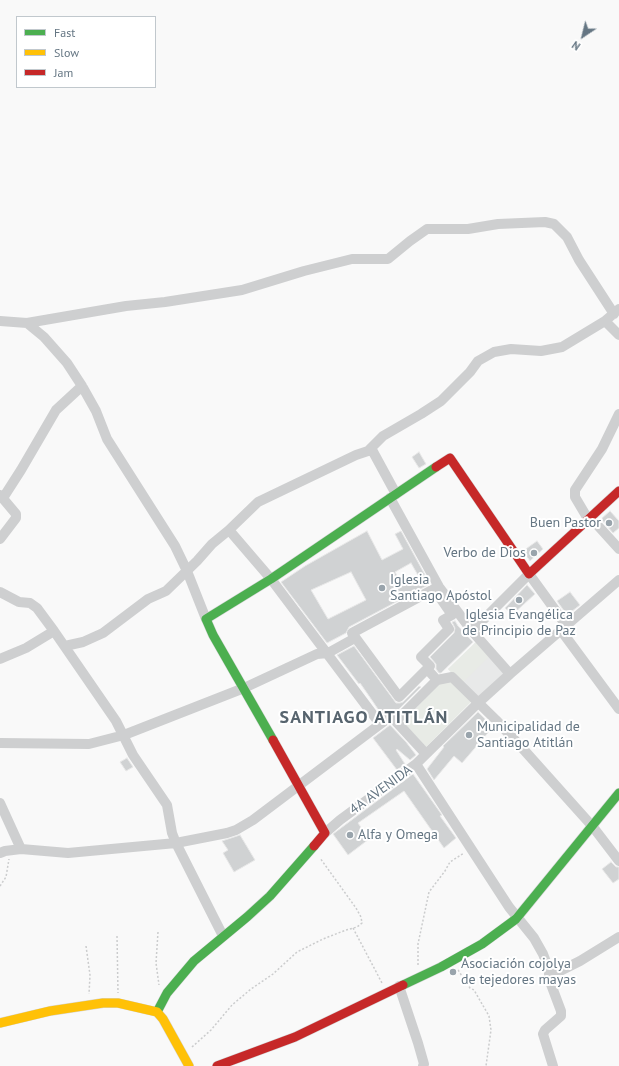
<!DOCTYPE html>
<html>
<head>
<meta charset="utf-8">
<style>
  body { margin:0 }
  #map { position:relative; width:619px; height:1066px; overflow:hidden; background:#f9f9f9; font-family:"PT Sans",sans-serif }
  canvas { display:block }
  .legend { position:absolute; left:16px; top:16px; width:140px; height:72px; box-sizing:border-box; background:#fff; border:1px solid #c1c8cd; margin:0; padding:5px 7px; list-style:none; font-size:12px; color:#657683 }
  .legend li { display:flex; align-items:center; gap:8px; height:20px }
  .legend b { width:20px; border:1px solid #c1c8cd }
  .north { position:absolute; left:563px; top:16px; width:40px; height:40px; -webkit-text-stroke:3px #fff; paint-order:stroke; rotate:215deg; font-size:11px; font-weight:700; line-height:16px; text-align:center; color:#657683 }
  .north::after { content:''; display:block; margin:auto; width:14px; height:18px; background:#657683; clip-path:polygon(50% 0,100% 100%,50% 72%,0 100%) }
</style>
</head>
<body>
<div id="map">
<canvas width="619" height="1066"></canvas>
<ul class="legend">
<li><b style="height:5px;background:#4caf50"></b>Fast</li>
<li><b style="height:5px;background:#ffc107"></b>Slow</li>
<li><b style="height:5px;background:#c62828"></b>Jam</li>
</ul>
<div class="north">N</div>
</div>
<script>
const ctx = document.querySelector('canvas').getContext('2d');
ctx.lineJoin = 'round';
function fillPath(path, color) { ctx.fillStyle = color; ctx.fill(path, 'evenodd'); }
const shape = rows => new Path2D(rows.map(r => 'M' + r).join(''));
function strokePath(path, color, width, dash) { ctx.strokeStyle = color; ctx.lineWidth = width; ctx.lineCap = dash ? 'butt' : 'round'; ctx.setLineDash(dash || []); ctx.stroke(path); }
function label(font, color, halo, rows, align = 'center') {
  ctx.font = font + ' "PT Sans",sans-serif'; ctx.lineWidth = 4; ctx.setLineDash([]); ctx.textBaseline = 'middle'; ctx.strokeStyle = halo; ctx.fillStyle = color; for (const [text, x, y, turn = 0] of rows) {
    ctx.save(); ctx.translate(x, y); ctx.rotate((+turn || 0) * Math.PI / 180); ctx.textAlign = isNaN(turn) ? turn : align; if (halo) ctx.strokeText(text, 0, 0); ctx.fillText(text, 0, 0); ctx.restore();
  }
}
const built = shape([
  [478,640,508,673,479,701,448,669]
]);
const green = shape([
  [476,642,490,656,462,683,448,669],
  [442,681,451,681,472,701,426,747,403,722]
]);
const building = shape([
  [419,452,426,464,419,468,412,457,419,452],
  [610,511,619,521,619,528,613,533,601,519,610,511],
  [367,531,382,560,403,549,395,534,401,531,430,584,349,627,346,633,327,643,281,582,305,566,367,531],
  [411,563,419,577,403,586,395,572,411,563],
  [351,572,366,600,328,619,311,590,351,572],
  [537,541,543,549,530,561,523,551,537,541],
  [527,585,535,594,512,615,505,608,527,585],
  [570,592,580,605,567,615,557,601,570,592],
  [455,621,458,626,473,642,441,673,439,673,436,669,436,664,430,657,454,633,455,628,452,622,455,621],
  [354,646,396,703,400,703,403,702,419,686,421,687,396,712,390,710,382,715,367,693,360,683,359,684,337,655,354,646],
  [478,712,493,727,462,763,454,756,434,780,427,769,444,747,443,746,478,712],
  [390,725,406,742,416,755,410,760,397,749,396,750,405,764,397,770,373,738,390,725],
  [127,758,133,767,126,771,120,762,127,758],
  [413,774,442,815,440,816,456,838,444,848,404,791,358,823,369,839,348,855,333,834,413,774],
  [240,835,255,860,234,872,223,853,228,850,222,841,240,835],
  [611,862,616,867,619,867,619,879,613,883,602,869,611,862]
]);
const path = shape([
  [0,886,6,877,9,859],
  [353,928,382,983],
  [158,932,156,963,159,985],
  [117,936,118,993],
  [86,946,90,975,89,994],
  [418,965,418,944,429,892,445,871,450,862,464,853],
  [458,970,470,988,474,990,489,1016,491,1030,486,1066],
  [192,1047,211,1030,232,1005,251,989,273,974,297,952,323,939,346,930,357,927,362,923,361,917,356,908,320,858]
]);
const street = shape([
  [0,321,27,323,126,306,165,302,242,290,304,271,352,259,388,259,410,241,427,229,468,229,498,224,545,222,554,224,567,237,579,260,614,314],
  [605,321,619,335],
  [27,323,44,337,67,363,82,386,96,411,107,439,175,546,187,571,206,619],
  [371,448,396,494],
  [0,495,16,514,16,518,0,539],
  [3,498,21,470,56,410,82,386],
  [390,498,439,587,472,631,510,674],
  [590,517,619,549],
  [588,519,575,497,575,490,602,449,619,414],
  [229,530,271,579,380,724],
  [434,589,452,615,443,620,449,629,421,657,430,666,399,697,352,633,434,589],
  [0,592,19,602,30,603,37,608,54,631,116,721,133,755,167,805,172,833,176,843,223,936],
  [560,629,619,709],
  [472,631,529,574,566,625],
  [65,646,83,642,103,633,148,599,166,591,197,561,212,544,229,530,258,502,356,455,368,451,383,436,421,414,441,401,470,372,478,361,494,352,511,349,541,351,562,347,605,321,619,309],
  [0,659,26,648,54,631],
  [427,669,437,680,452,677,496,720,524,750,593,827,619,861],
  [396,721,437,680],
  [0,743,89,744,124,735,244,688,317,654,328,653,355,638],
  [416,764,509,907,534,938,543,954,549,970,549,979,561,1011,561,1016,545,1030,543,1034,553,1066],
  [0,803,21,849],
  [325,833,340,820,416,764,478,703,510,674,619,580],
  [0,853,5,851,21,849,68,853,176,843,227,833,236,830,253,820,391,716,426,754],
  [549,970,562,970,580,961,619,937],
  [399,986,418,1043,424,1064,423,1066]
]);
const fast = shape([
  [273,740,213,635,206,619,271,579,436,467],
  [403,985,441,967,482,944,516,919,619,793],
  [157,1012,167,993,194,961,247,917,270,896,314,846]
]);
const slow = shape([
  [0,1023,50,1011,103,1003,118,1003,157,1012,163,1019,189,1066]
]);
const jam = shape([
  [436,467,450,458,529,574,619,491],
  [273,740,325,833,314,846],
  [217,1066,295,1037,403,985]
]);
const markers = [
  [609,523,4,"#99a4ac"],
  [534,553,4,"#99a4ac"],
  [382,588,4,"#99a4ac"],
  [519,600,4,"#99a4ac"],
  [469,735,4,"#99a4ac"],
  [350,835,4,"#99a4ac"],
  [453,972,4,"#99a4ac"]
];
const poiNames = [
  ["Buen Pastor",601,523,"right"],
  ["Verbo de Dios",526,553,"right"],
  ["Iglesia",390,580],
  ["Santiago Apóstol",390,596],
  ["Iglesia Evangélica",519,615,"center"],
  ["de Principio de Paz",519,631,"center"],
  ["Municipalidad de",477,727],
  ["Santiago Atitlán",477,743],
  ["Alfa y Omega",358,835],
  ["Asociación cojolya",461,964],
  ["de tejedores mayas",461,980]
];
const streetNames = [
  ["4A AVENIDA",381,790,-36]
];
const districtNames = [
  ["SANTIAGO ATITLÁN",364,718]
];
fillPath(built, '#e8e9e9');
fillPath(green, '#e8ebe6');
fillPath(building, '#d0d2d3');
strokePath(building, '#e8e8e8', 1);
strokePath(fast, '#d5d6d7', 10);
strokePath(slow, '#d5d6d7', 10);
strokePath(jam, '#d5d6d7', 10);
strokePath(path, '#cbcccd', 1.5, [2, 2]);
strokePath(street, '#cecfd0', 10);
strokePath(fast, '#4caf50', 9);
strokePath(slow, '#ffc107', 9);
strokePath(jam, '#c62828', 9);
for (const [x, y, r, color] of markers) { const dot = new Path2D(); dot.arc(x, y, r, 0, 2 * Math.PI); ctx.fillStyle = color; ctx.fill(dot); strokePath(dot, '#fff', 1.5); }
label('14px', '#657683', '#fff', poiNames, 'left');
label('14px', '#657683', '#fff', streetNames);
ctx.letterSpacing = '1px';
label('bold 18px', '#57646e', '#fff', districtNames);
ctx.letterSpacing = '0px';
</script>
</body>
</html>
